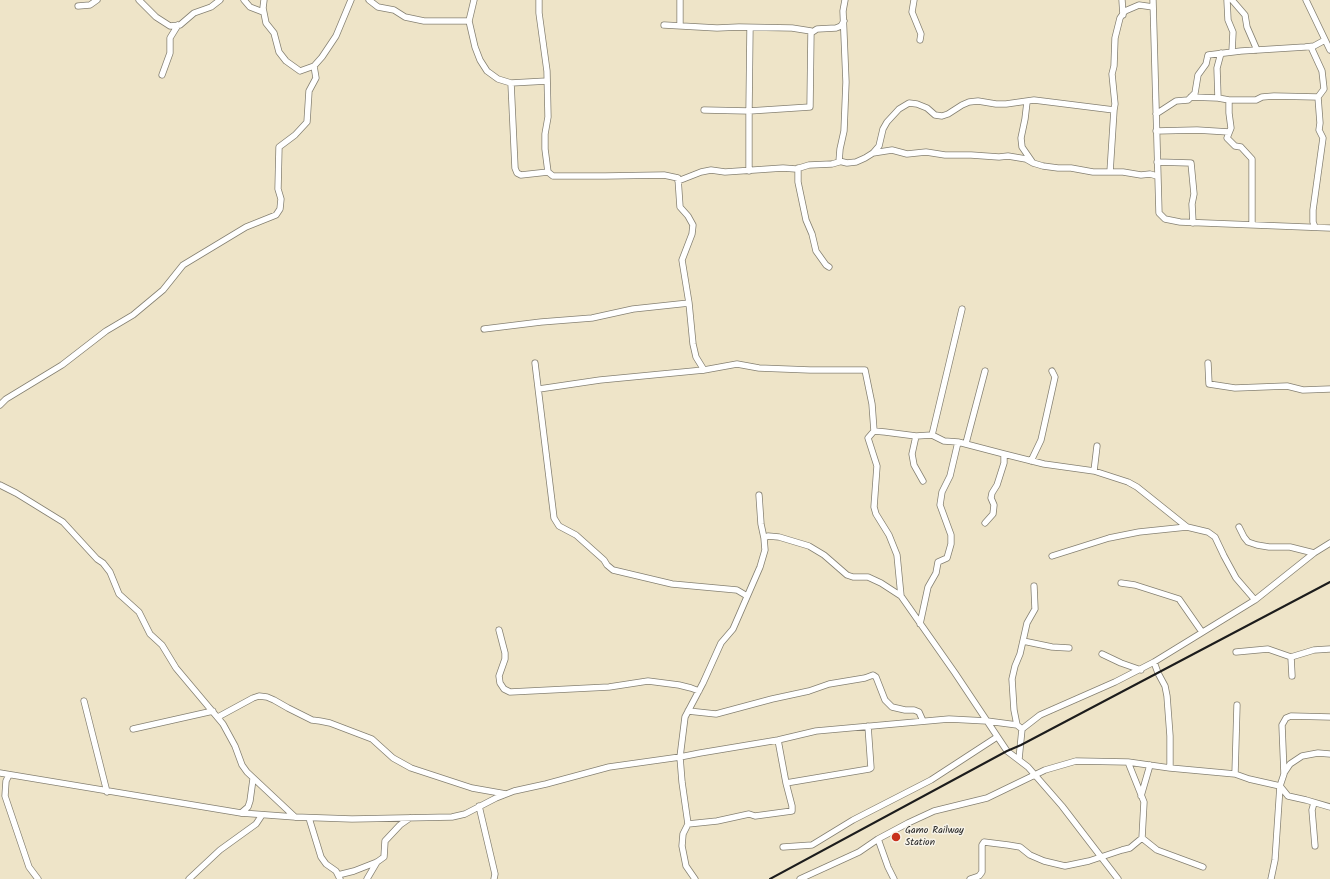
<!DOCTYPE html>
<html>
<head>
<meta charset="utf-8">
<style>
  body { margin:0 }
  canvas { display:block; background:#eee4c8 }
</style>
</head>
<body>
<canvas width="1330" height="879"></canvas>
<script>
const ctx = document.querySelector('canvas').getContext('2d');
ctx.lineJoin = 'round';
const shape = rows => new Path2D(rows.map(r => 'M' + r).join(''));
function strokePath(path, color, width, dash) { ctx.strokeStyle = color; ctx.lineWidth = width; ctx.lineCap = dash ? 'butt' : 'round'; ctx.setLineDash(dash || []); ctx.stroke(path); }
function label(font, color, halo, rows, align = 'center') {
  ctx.font = font + ' Kalam,sans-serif'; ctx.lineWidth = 3; ctx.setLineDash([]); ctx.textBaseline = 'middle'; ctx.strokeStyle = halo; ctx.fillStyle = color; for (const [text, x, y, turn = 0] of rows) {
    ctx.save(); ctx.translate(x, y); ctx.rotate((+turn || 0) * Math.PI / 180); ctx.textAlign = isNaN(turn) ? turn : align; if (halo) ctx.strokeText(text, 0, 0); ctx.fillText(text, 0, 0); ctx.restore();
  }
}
const minor = shape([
  [139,0,156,17,170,26,180,25,194,13,211,7,220,0],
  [244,0,250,7,263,12],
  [264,0,263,8,266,23,274,33,279,52,286,61,300,71,314,66],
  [369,0,378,7,394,10,405,17,424,21,469,21],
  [474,0,469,21,475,47,480,60,487,71,498,79,511,83,547,81],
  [539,0,539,13,547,71,548,117,545,134,545,149,548,172,553,176,605,176,664,175,678,178,680,207,688,216,693,225,692,234,682,260,689,303,693,344,696,357,704,370],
  [914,0,912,12,921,34,920,40],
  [1122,0,1123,15],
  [1153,0,1159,213,1165,219,1180,222,1330,228],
  [1227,0,1228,20,1233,32,1232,52],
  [1232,0,1245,15,1247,27,1257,50],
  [1306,0,1330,50],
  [78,6,90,5,97,0],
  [664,25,717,28,739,27,792,28,811,31,810,107,749,111,750,28],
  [680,25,680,0],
  [811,33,817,29,836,28,841,26,844,21],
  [1311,47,1322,71,1324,89,1318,97,1320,123,1319,130,1323,138,1313,210,1313,222,1315,227],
  [162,75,170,53,170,38,178,25],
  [511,83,515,168,517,173,521,175,548,172],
  [1191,97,1218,98,1217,68,1221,53],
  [1218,98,1229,100,1229,113,1231,128,1227,138,1235,146,1241,147,1252,159,1252,225],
  [1229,100,1256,100,1262,97,1274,96,1318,97],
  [1027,102,1025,119,1021,138,1022,147,1033,163,1043,166,1058,168,1071,168,1093,172,1110,172],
  [704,110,749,111,749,171],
  [1114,110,1115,104,1112,74,1114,66,1115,38,1120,18,1125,11,1139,5,1153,7],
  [1156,114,1176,101,1188,100,1195,93,1198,75,1206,64,1208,55,1241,51,1305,47,1314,46,1325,40],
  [1156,131,1197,130,1229,132],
  [873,153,892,150,907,154,926,152,945,155,971,155,999,157,1008,156,1026,159,1033,163],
  [839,161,847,163,856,162,865,158,873,153,879,146,883,129,887,122,899,109,909,103,917,104,927,108,935,115,942,116,948,114,962,105,969,102,978,101,996,104,1006,104,1034,100,1114,110,1110,172,1123,172,1141,175,1150,174,1157,176],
  [1157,162,1191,163,1194,194,1192,204,1193,223],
  [798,168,798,182,806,220,812,234,816,251,826,265,829,267],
  [678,181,701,172,711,170,725,172,783,168,796,169,809,165,832,164,839,162,840,149,844,131,846,82,843,11,845,0],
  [484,329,541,322,592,318,633,309,689,303],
  [535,363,554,518,559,526,576,535,604,560,607,565,613,570,672,584,737,590,747,596],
  [1208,363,1209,384,1235,388,1287,386,1303,390,1330,389],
  [539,389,600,380,704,370,737,364,759,368,810,370,865,370,872,404,874,431,885,432,916,436,932,435,944,441,958,442,1004,454,1044,464,1094,471,1128,482,1137,487,1187,527,1208,532,1215,537,1224,556,1236,578,1255,600],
  [0,405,6,399,62,365,106,331,133,315,163,290,183,265,246,227,276,215,280,209,281,199,278,189,279,147,295,135,307,122,309,91,316,78,314,66,322,57,336,36,351,0],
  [874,431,868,438,877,466,874,507,876,514,889,535,897,555,901,596,955,673,987,721,1017,725,1022,729,1019,759],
  [932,435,962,309],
  [916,436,912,454,914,465,923,481],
  [966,443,985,371],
  [1031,461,1041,440,1055,377,1052,371],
  [1094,471,1097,446],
  [0,485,16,493,63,522,97,559,103,563,110,572,119,594,139,612,150,634,162,645,176,668,223,724,235,746,242,765,247,772,295,817],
  [759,495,761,524,764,538],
  [985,523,993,514,994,505,991,498,992,493,997,485,1004,463,1004,454],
  [1239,527,1244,537,1248,542,1257,545,1269,547,1290,547,1314,553],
  [1052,556,1109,538,1139,532,1187,527],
  [1121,583,1135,585,1179,599,1202,632],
  [920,624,928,587,936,573,938,562,947,558,951,544,951,535,940,505,942,492,950,476,958,442],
  [499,630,505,653,505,659,499,676,500,683,504,689,510,692,609,687,648,681,679,685,691,688,699,691],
  [1023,641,1052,647,1069,648],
  [1236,652,1268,649,1291,657,1314,650,1330,649],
  [1102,654,1121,663,1141,670],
  [1291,657,1292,676],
  [1154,662,1158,673,1165,686,1167,696,1170,736,1170,768],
  [84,701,107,792],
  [688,711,716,714,772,699,809,691,829,684,865,678,873,675,876,677,885,700,892,707,905,710,914,710,919,712,923,721],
  [218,717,253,698,259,696,267,697,274,700,288,708,312,720,320,721,330,723,372,739,393,758,411,768,472,788,506,794],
  [1017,725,1014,710,1012,679,1015,666,1020,654,1027,623,1035,609,1034,586],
  [133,729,213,711],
  [1022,729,1040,715,1115,682,1154,662,1255,600,1314,553,1330,543],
  [1128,762,1144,802,1142,838],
  [0,773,241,813,295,817,352,819,452,817,465,814,496,798,514,791,546,784,609,767,680,757,700,753,778,740,816,731,949,719,987,721,1007,751,1028,767,1062,806,1118,879],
  [1284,773,1290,764,1302,756,1318,753,1330,754],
  [1235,774,1237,705],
  [9,775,6,781,5,796,29,867,38,879],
  [786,783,869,769,871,768,868,726],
  [1141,796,1150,765],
  [1314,803,1312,810,1315,846],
  [479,806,495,874,494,879],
  [241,813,248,807,250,801,253,779],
  [309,818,321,857,326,864,336,871,340,879],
  [688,824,717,821,749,814,755,816,792,811,792,806,786,783,778,740],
  [878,839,888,867,894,879],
  [783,847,812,845,853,820,931,780,997,737],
  [338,875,354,871,377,862,384,857,385,841,400,825,410,818],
  [189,879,220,850,256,824,262,815],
  [367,879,377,862],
  [695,879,686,866,682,846,683,834,688,824,682,782,680,757,685,717,703,683,721,643,733,629,760,567,765,550,764,538,768,536,779,537,809,546,824,555,847,575,853,577,868,577,881,583,901,596],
  [800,879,859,852,878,839,908,823,934,811,987,798,1045,770,1076,761,1128,762,1170,768,1235,774,1249,779,1280,786,1288,796,1306,800,1330,807],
  [970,879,979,876,982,872,982,845,984,842,1008,845,1020,847,1030,855,1044,861,1065,866,1089,861,1122,850,1130,848,1142,838,1157,850,1203,867],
  [1271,879,1275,860,1280,786,1284,774,1282,725,1286,718,1291,716,1330,717]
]);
const rail = shape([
  [770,879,1007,751,1021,745,1330,582]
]);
const markers = [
  [896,837,5,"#c8321e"]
];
const poiNames = [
  ["Gamo Railway",905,831],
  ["Station",905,843]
];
strokePath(minor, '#858072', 7);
strokePath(minor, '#fff', 5.5);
strokePath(rail, '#1c1c1c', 2);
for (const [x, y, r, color] of markers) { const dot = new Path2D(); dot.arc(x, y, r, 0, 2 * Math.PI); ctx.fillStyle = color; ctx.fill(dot); strokePath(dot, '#f7f3e8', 1.5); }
label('10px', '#1c1c1c', '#f7f3e8', poiNames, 'left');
</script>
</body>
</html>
